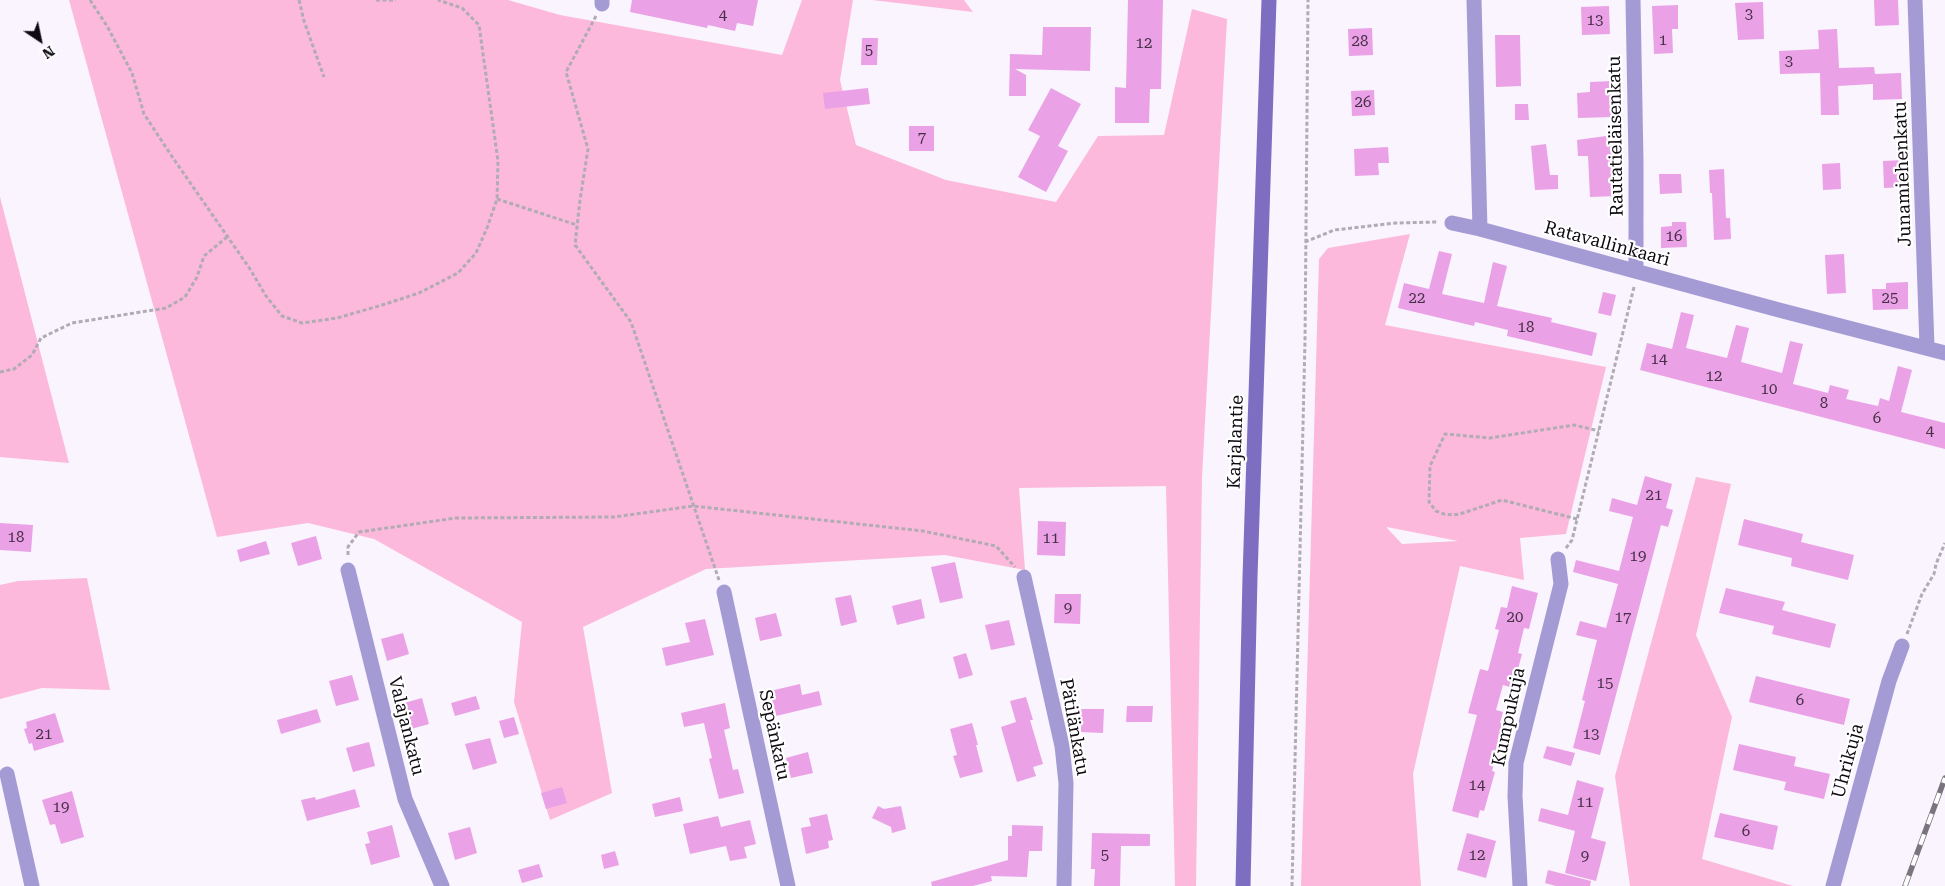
<!DOCTYPE html>
<html>
<head>
<meta charset="utf-8">
<style>
  body { margin:0 }
  #map { position:relative; width:1945px; height:886px; overflow:hidden; background:#f9f4fe; font-family:"Roboto Serif",serif }
  canvas { display:block }
  .north { position:absolute; left:15px; top:15px; width:50px; height:50px; -webkit-text-stroke:4px #fff; paint-order:stroke; rotate:146deg; font-size:14px; font-weight:700; line-height:20px; text-align:center; color:#0f0a12 }
  .north::after { content:''; display:block; margin:auto; width:18px; height:22px; background:#0f0a12; clip-path:polygon(50% 0,100% 100%,50% 72%,0 100%) }
</style>
</head>
<body>
<div id="map">
<canvas width="1945" height="886"></canvas>
<div class="north">N</div>
</div>
<script>
const ctx = document.querySelector('canvas').getContext('2d');
ctx.lineJoin = 'round';
function fillPath(path, color) { ctx.fillStyle = color; ctx.fill(path, 'evenodd'); }
const shape = rows => new Path2D(rows.map(r => 'M' + r).join(''));
function strokePath(path, color, width, dash) { ctx.strokeStyle = color; ctx.lineWidth = width; ctx.lineCap = dash ? 'butt' : 'round'; ctx.setLineDash(dash || []); ctx.stroke(path); }
function label(font, color, halo, rows, align = 'center') {
  ctx.font = font + ' "Roboto Serif",serif'; ctx.lineWidth = 4.5; ctx.setLineDash([]); ctx.textBaseline = 'middle'; ctx.strokeStyle = halo; ctx.fillStyle = color; for (const [text, x, y, turn = 0] of rows) {
    ctx.save(); ctx.translate(x, y); ctx.rotate((+turn || 0) * Math.PI / 180); ctx.textAlign = isNaN(turn) ? turn : align; if (halo) ctx.strokeText(text, 0, 0); ctx.fillText(text, 0, 0); ctx.restore();
  }
}
const green = shape([
  [69,0,508,0,560,15,782,55,802,0,853,0,840,80,856,145,946,180,1056,202,1098,136,1164,135,1192,9,1227,19,1202,477,1196,886,1175,886,1166,486,1019,488,1025,570,945,555,706,569,583,627,612,793,550,820,514,702,522,622,374,539,308,523,217,537],
  [872,0,964,0,973,12],
  [0,197,69,463,0,457],
  [1410,234,1385,325,1606,367,1566,534,1520,538,1524,580,1460,566,1413,774,1421,886,1301,886,1319,259,1328,248],
  [1387,528,1387,527,1458,541,1402,544],
  [1696,477,1731,484,1696,635,1732,717,1702,859,1793,886,1630,886,1615,776],
  [87,578,110,690,42,688,0,699,0,585,18,581]
]);
const building = shape([
  [632,0,758,0,753,26,737,23,735,31,708,25,707,28,630,12],
  [1128,0,1163,0,1161,89,1150,89,1149,123,1115,123,1115,87,1126,88],
  [1874,0,1898,0,1899,25,1875,26],
  [1763,2,1764,39,1738,40,1735,3],
  [1678,5,1678,29,1672,29,1673,53,1654,54,1652,6],
  [1609,6,1610,34,1582,35,1581,7],
  [1043,27,1091,27,1090,71,1015,69,1026,75,1026,96,1009,96,1010,54,1042,55],
  [1372,28,1373,55,1349,56,1348,29],
  [1837,29,1839,68,1874,67,1875,74,1901,73,1902,99,1873,100,1873,84,1838,86,1839,115,1821,115,1820,73,1780,74,1779,51,1819,49,1818,30],
  [1495,35,1520,35,1521,86,1496,87],
  [862,38,878,38,877,65,861,65],
  [1612,81,1612,117,1578,118,1577,93,1590,92,1590,82],
  [868,88,870,104,825,109,823,93],
  [1051,88,1081,104,1058,146,1068,151,1046,192,1018,177,1040,136,1028,130],
  [1374,90,1375,115,1352,116,1351,91],
  [1515,104,1528,104,1529,120,1515,120],
  [909,126,934,126,934,151,909,151],
  [1613,135,1617,196,1590,197,1588,156,1578,156,1577,140],
  [1546,144,1550,175,1558,175,1558,189,1535,190,1531,146],
  [1388,147,1389,163,1378,163,1379,175,1355,176,1354,149],
  [1904,160,1905,187,1884,188,1883,161],
  [1840,163,1841,189,1823,190,1822,164],
  [1724,169,1726,218,1730,218,1731,239,1714,240,1712,193,1710,193,1709,170],
  [1659,174,1681,174,1682,193,1660,194],
  [1672,222,1686,222,1687,247,1661,248,1661,227,1672,226],
  [1439,251,1452,254,1442,294,1484,303,1493,262,1507,266,1497,306,1552,318,1551,322,1597,333,1592,356,1507,336,1508,330,1475,322,1474,326,1398,308,1404,283,1429,289],
  [1844,254,1846,293,1827,294,1825,255],
  [1908,282,1908,309,1873,310,1872,289,1886,289,1886,283],
  [1603,292,1616,295,1611,316,1598,313],
  [1681,312,1694,315,1686,348,1727,358,1736,325,1749,328,1741,362,1782,373,1790,341,1803,344,1793,384,1828,393,1830,385,1849,390,1846,399,1878,406,1880,398,1889,401,1898,366,1912,370,1901,412,1945,423,1945,449,1640,370,1647,343,1672,349],
  [1645,476,1672,484,1666,508,1673,510,1668,527,1661,525,1600,755,1573,748,1585,701,1582,700,1597,640,1576,635,1580,621,1606,628,1618,584,1573,572,1576,560,1619,571,1633,517,1609,511,1612,498,1637,505],
  [1744,519,1803,534,1801,542,1854,555,1848,580,1791,566,1792,558,1738,545],
  [1038,521,1066,522,1065,556,1037,555],
  [0,523,33,525,31,552,0,550],
  [316,536,322,559,298,566,291,543],
  [266,541,270,554,240,562,237,550],
  [955,562,963,598,940,603,931,567],
  [1512,586,1538,593,1529,629,1524,628,1518,653,1522,654,1513,688,1503,685,1496,710,1503,712,1500,723,1504,724,1492,771,1495,772,1484,811,1480,810,1478,818,1452,811,1477,715,1468,713,1480,669,1488,671,1499,630,1495,629,1501,607,1507,608],
  [1726,588,1785,602,1782,610,1836,624,1830,648,1772,634,1774,626,1719,613],
  [1055,594,1081,594,1080,624,1054,623],
  [851,595,857,622,841,626,835,598],
  [921,599,925,618,897,625,892,606],
  [776,613,782,636,760,641,755,618],
  [705,619,714,655,666,666,662,648,690,642,685,623],
  [1009,620,1015,645,991,650,985,625],
  [403,633,409,654,387,661,381,639],
  [966,653,973,675,959,679,953,657],
  [352,675,359,700,336,706,329,681],
  [1756,676,1850,699,1844,725,1749,702],
  [800,684,802,695,819,691,822,705,776,716,770,691],
  [476,696,480,709,455,716,451,703],
  [1026,697,1033,720,1030,720,1043,764,1033,767,1036,776,1017,782,1001,727,1016,722,1010,701],
  [422,698,429,724,404,731,397,705],
  [725,703,730,728,724,730,733,770,738,769,744,793,719,799,709,759,712,758,704,723,684,727,681,713],
  [1127,706,1153,706,1152,722,1126,722],
  [317,709,321,722,281,734,277,720],
  [1081,709,1104,709,1103,733,1081,732],
  [55,713,64,742,34,751,32,743,29,744,24,729,27,728,26,722],
  [514,717,519,734,504,738,499,721],
  [972,723,978,745,976,745,983,772,960,778,953,756,957,755,950,729],
  [490,738,497,763,473,770,465,744],
  [369,742,375,766,353,772,346,748],
  [1739,744,1796,757,1794,766,1830,774,1824,799,1784,790,1786,782,1733,770],
  [1547,746,1575,753,1571,766,1543,758],
  [808,752,813,773,791,778,786,758],
  [1577,780,1604,788,1591,838,1606,842,1596,881,1565,873,1575,831,1538,821,1541,808,1568,815],
  [562,787,567,803,546,809,541,793],
  [355,789,360,807,307,821,301,800,315,797,316,800],
  [72,791,84,837,61,844,55,824,50,825,42,800],
  [680,797,683,811,655,817,652,804],
  [878,806,884,809,901,806,906,829,892,833,891,827,872,818],
  [1720,813,1778,826,1773,850,1714,837],
  [827,814,833,840,828,841,829,848,806,854,801,828,811,826,809,818],
  [718,816,721,827,750,820,756,844,744,847,747,858,730,861,726,846,690,854,683,824],
  [392,825,400,857,371,865,365,844,370,843,367,832],
  [1012,825,1043,826,1042,851,1029,851,1027,877,991,876,992,881,973,886,932,886,931,882,1008,860,1008,836,1012,836],
  [470,827,477,853,455,860,448,833],
  [1092,833,1150,834,1150,846,1121,846,1120,886,1094,886,1095,869,1091,869],
  [1467,833,1496,841,1486,878,1457,870],
  [615,851,619,865,604,869,601,855],
  [539,864,543,877,522,883,518,870],
  [1548,870,1591,881,1590,886,1556,886,1545,883]
]);
const path = shape([
  [90,0,107,26,132,73,144,114,173,158,250,269,266,296,282,316,302,323,337,318,379,306,419,293,458,273,476,253,487,228,497,199,498,161,479,25,462,8,438,0],
  [299,0,304,21,324,77],
  [376,0,396,0],
  [596,16,566,72,588,149,580,200,575,245,631,322,719,580],
  [497,199,577,225],
  [1305,242,1334,230,1396,223,1437,222],
  [0,372,14,369,32,355,41,338,72,323,166,308,185,297,197,277,204,256,227,237],
  [1577,519,1502,500,1460,514,1453,515,1444,514,1436,511,1429,502,1430,466,1445,434,1490,438,1574,425,1599,431],
  [1566,548,1572,540,1634,287],
  [348,555,348,547,359,532,456,518,614,517,693,506,923,531,996,546,1015,567],
  [1907,634,1922,594,1934,574,1936,564,1945,543],
  [1292,886,1305,341,1308,0]
]);
const street = shape([
  [1474,0,1480,229,1779,310,1945,353],
  [1633,0,1636,161,1636,271],
  [1915,0,1927,347],
  [602,4,602,0],
  [1452,223,1480,229],
  [348,570,405,799,442,886],
  [1024,577,1062,746,1066,783,1064,886],
  [724,592,788,886],
  [7,774,32,886],
  [1520,886,1515,796,1516,763,1561,584,1558,559],
  [1833,886,1889,681,1902,646]
]);
const secondary = shape([
  [1243,886,1250,577,1269,0]
]);
const rail = shape([
  [1905,886,1945,778]
]);
const numberNames = [
  ["3",1749,15],
  ["4",723,16],
  ["13",1595,21],
  ["1",1663,41],
  ["28",1360,42],
  ["12",1144,44],
  ["5",869,51],
  ["3",1789,62],
  ["26",1363,103],
  ["7",922,138],
  ["16",1674,237],
  ["22",1417,299],
  ["25",1890,299],
  ["18",1526,328],
  ["14",1659,360],
  ["12",1714,377],
  ["10",1769,390],
  ["8",1824,404],
  ["6",1877,419],
  ["4",1930,432],
  ["21",1654,496],
  ["18",16,538],
  ["11",1051,539],
  ["19",1638,557],
  ["9",1068,609],
  ["20",1515,618],
  ["17",1623,618],
  ["15",1605,684],
  ["6",1800,701],
  ["21",44,735],
  ["13",1591,735],
  ["14",1477,786],
  ["11",1585,803],
  ["19",61,808],
  ["6",1746,832],
  ["5",1105,856],
  ["12",1477,856],
  ["9",1585,857]
];
const streetNames = [
  ["Rautatieläisenkatu",1616,136,-91],
  ["Junamiehenkatu",1903,174,-92],
  ["Ratavallinkaari",1607,244,15],
  ["Karjalantie",1236,442,-88],
  ["Kumpukuja",1509,717,-78],
  ["Valajankatu",406,726,76],
  ["Pätilänkatu",1074,727,80],
  ["Sepänkatu",774,735,78],
  ["Uhrikuja",1848,761,-75]
];
fillPath(green, '#fdb9db');
fillPath(building, '#eba1e6');
strokePath(path, '#b0abb4', 3, [4, 2.5]);
strokePath(street, '#a49bd5', 15);
strokePath(secondary, '#7e6ec1', 15);
strokePath(rail, '#7a757d', 5.5);
strokePath(rail, '#fff', 4, [11]);
label('15px', '#463047', null, numberNames);
label('18px', '#0f0a12', '#fff', streetNames);
</script>
</body>
</html>
